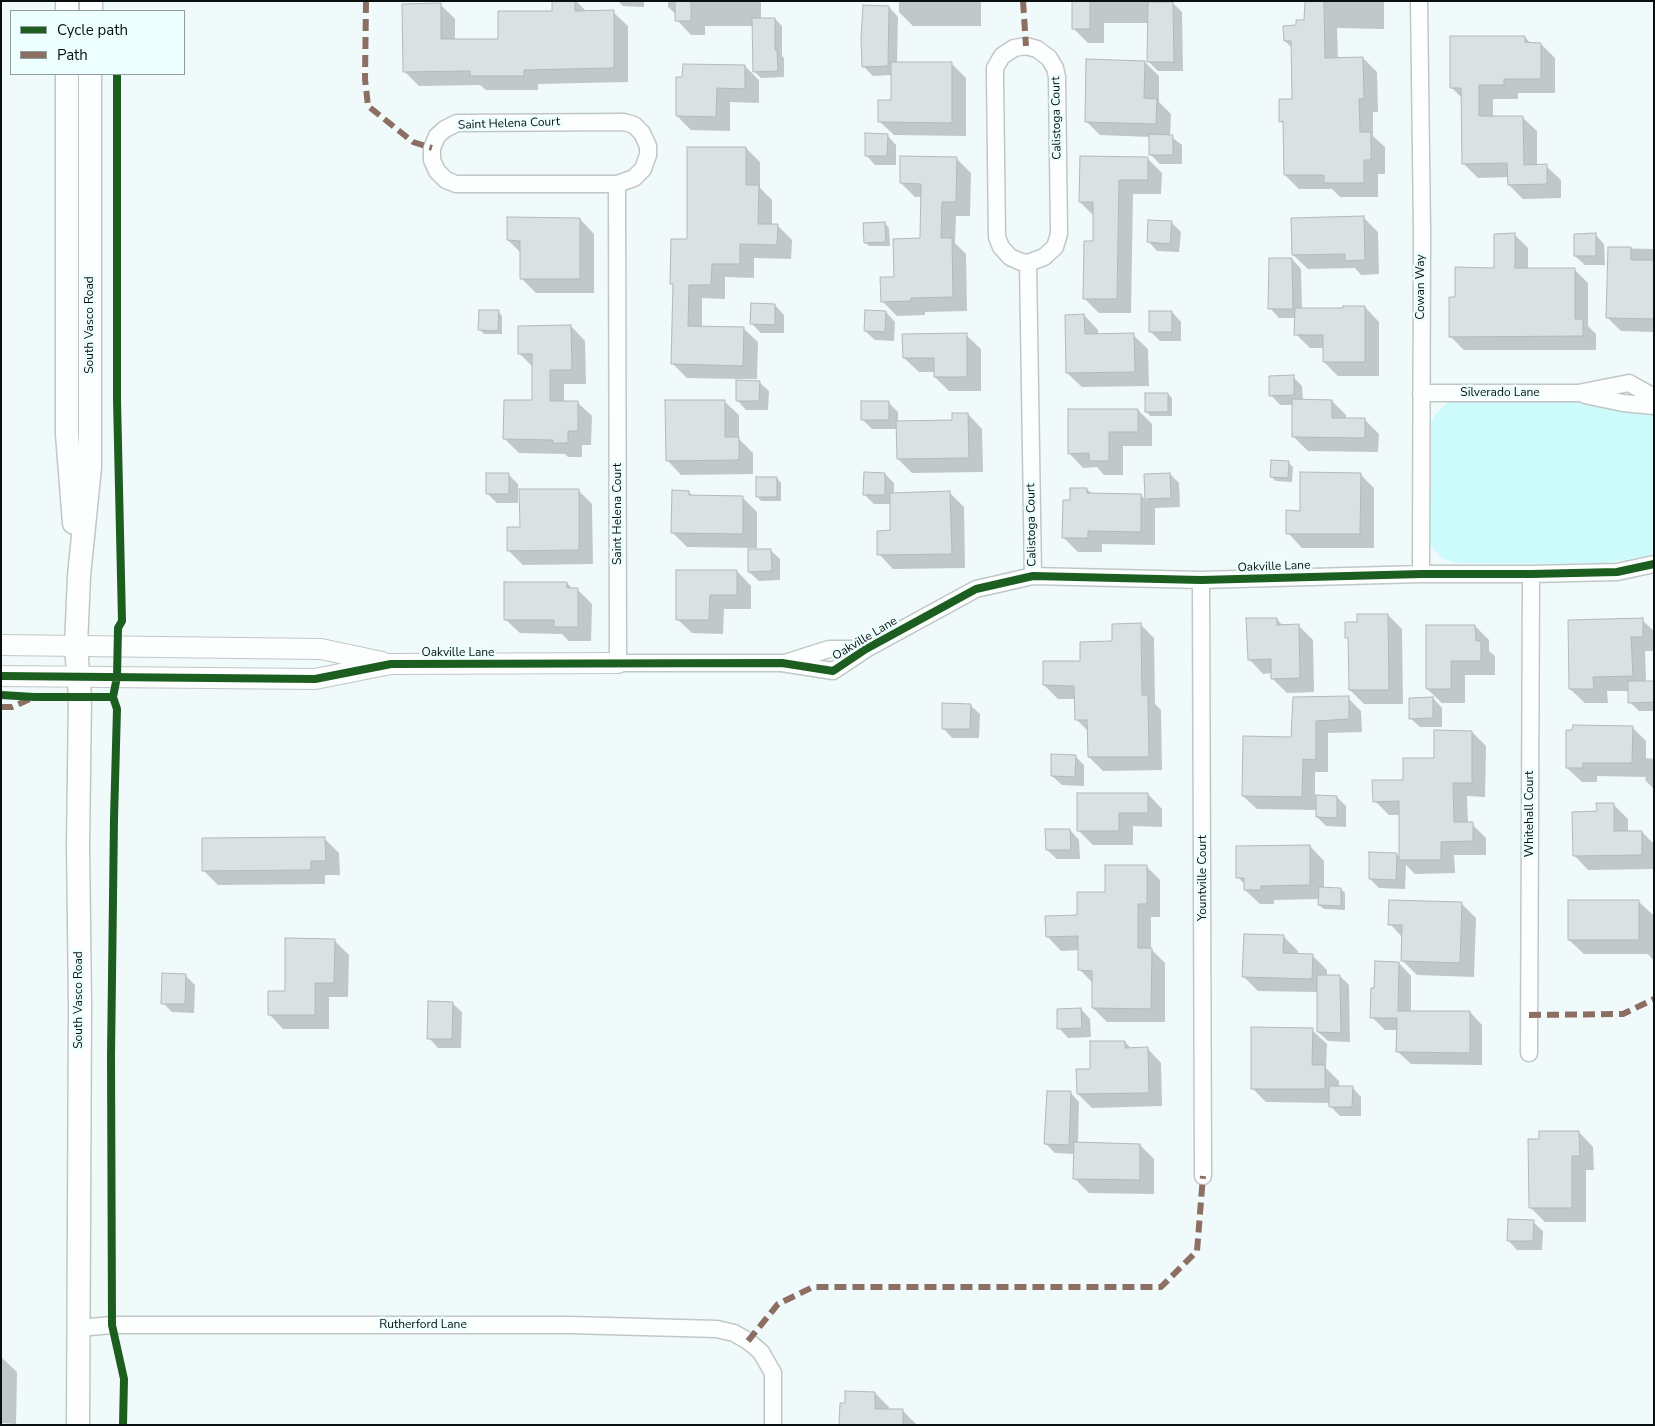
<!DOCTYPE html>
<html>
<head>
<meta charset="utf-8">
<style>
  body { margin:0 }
  #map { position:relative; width:1655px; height:1426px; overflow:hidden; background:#f0fafa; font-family:"Nunito Sans",sans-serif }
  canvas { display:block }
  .frame { position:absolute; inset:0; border:2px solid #090f0f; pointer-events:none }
  .legend { position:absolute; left:10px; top:10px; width:175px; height:65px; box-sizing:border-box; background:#ecfefe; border:1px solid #919e9e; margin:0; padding:6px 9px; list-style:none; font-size:15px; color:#090f0f }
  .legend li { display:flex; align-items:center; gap:10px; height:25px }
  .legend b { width:25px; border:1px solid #919e9e }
</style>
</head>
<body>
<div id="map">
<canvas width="1655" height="1426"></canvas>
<div class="frame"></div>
<ul class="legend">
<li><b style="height:6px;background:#1b5e20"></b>Cycle path</li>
<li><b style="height:6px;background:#8d6e63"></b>Path</li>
</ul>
</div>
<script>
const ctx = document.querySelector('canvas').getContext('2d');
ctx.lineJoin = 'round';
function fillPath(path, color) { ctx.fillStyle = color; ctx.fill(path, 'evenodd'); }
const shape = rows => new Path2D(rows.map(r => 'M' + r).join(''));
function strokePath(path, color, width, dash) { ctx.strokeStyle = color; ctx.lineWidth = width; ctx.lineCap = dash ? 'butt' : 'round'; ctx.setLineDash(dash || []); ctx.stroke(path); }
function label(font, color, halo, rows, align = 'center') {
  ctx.font = font + ' "Nunito Sans",sans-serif'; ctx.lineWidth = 5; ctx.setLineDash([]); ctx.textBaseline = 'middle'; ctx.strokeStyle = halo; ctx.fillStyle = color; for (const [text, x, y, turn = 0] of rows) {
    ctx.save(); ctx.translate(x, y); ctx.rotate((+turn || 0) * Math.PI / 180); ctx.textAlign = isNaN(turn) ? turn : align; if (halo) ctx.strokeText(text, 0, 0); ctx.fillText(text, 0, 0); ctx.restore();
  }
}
const green = shape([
  [1451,400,1579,401,1654,412,1654,553,1647,556,1601,564,1457,563,1443,559,1428,543,1424,526,1430,521,1430,477,1423,471,1426,429,1438,411]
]);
const shadow = shape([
  [553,1,576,1,587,12,613,12,628,26,628,82,538,84,538,90,486,90,480,85,419,86,404,71,440,4,455,19,455,40,499,40,553,12],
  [618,1,644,1,644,7,623,6],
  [668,1,761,1,761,19,775,19,782,26,782,56,784,58,784,77,761,78,754,71,754,26,705,26,705,35,691,35,677,20,677,15,668,7],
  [899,1,981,1,981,26,913,26,899,12],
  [1073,1,1152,1,1152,3,1173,3,1182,12,1183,71,1158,71,1149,62,1149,23,1104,23,1104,43,1088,43,1074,29],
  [1306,1,1384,1,1384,29,1337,28,1338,59,1363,58,1377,72,1378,112,1373,112,1373,136,1385,147,1385,174,1378,174,1378,197,1340,197,1332,189,1299,189,1285,175,1285,125,1280,121,1293,100,1292,48,1285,41,1297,26,1306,21],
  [889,7,898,17,897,63,952,64,966,78,966,136,894,135,879,121,892,101,892,75,873,76,863,66],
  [1525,37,1531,44,1541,44,1555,58,1555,93,1518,93,1518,99,1493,99,1493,117,1522,117,1537,131,1537,166,1546,166,1561,180,1561,198,1523,199,1509,185,1509,177,1478,178,1463,163,1463,99,1451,87],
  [1145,62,1159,76,1159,102,1171,114,1170,136,1182,145,1182,164,1160,164,1150,154,1151,137,1100,135,1086,121],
  [745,66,759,80,759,103,730,102,730,131,691,130,677,116],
  [887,135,896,145,896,165,875,165,866,155],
  [746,148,760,162,760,188,772,200,772,225,777,225,792,240,791,259,754,258,754,278,725,277,725,299,702,298,702,327,743,328,758,342,757,379,738,379,738,381,759,382,769,391,768,410,746,410,737,400,738,379,687,378,673,364,674,286,672,284,688,240],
  [957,159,971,173,970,216,956,216,955,243,966,254,967,311,925,312,925,315,897,316,882,301,922,240,922,197,915,197,901,183],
  [1148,159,1162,173,1161,194,1133,194,1131,313,1099,313,1084,298,1094,242,1094,216,1080,202],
  [1363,217,1378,232,1379,274,1361,275,1355,268,1308,269,1293,255],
  [580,219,594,234,594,293,536,293,521,278,521,253,508,240],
  [1171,222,1181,232,1179,252,1157,251,1148,241],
  [885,223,889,228,890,246,869,246,865,242],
  [1514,234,1528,248,1528,269,1574,269,1588,283,1588,326,1596,334,1596,350,1464,350,1450,336,1456,299,1496,269],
  [1595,234,1604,244,1605,265,1585,265,1575,256],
  [1609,248,1654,249,1654,332,1621,331,1608,318],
  [1292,259,1301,269,1302,309,1365,307,1379,322,1379,376,1338,376,1324,362,1324,348,1310,348,1296,334,1296,318,1279,318,1270,308],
  [775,305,784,315,784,333,761,333,752,324],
  [498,311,502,316,502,334,484,334,479,329],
  [886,312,895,322,894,341,875,340,865,331],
  [1172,312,1181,322,1181,341,1160,341,1150,331],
  [1084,315,1098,330,1098,335,1133,335,1148,349,1149,386,1082,387,1067,373],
  [571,326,585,341,586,384,564,384,564,402,577,402,592,416,591,445,582,445,582,457,568,457,565,454,519,453,505,439,533,402,533,367,519,353],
  [966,335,981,349,981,391,949,391,935,377,935,372,919,372,904,358],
  [1293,377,1302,386,1303,401,1332,401,1346,415,1346,419,1364,419,1379,434,1378,452,1308,451,1293,436,1294,405,1280,405,1271,395],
  [1168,394,1172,398,1172,416,1150,416,1146,411],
  [724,401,739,415,739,439,753,453,753,474,681,475,667,460],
  [888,402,898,412,898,422,954,421,968,414,982,429,983,472,912,473,898,459,897,429,872,429,863,420],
  [1138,410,1152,424,1152,446,1123,446,1123,475,1104,475,1097,467,1083,468,1069,453],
  [1288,462,1293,467,1292,482,1276,481,1271,477],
  [508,474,518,484,518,503,497,503,487,493],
  [885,474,894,483,894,494,950,493,964,507,965,568,893,569,879,554,892,531,891,504,874,504,865,495],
  [1170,474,1179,483,1180,507,1155,508,1155,545,1102,544,1102,552,1078,552,1063,537,1071,502,1087,489,1092,494,1141,495,1147,501,1146,475],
  [1360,474,1374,488,1374,548,1302,548,1288,533,1301,512],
  [777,478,781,483,781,501,761,501,757,496],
  [578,490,592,504,593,564,523,565,508,550,521,528],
  [689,492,693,497,743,498,757,512,757,548,687,547,672,532],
  [770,550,780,559,780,580,759,581,749,572],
  [737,571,751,586,751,609,724,609,723,634,692,633,677,619],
  [567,583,573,589,577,589,592,604,591,641,569,641,562,634,520,633,505,619],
  [1388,615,1402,629,1403,704,1364,704,1350,690,1349,640,1347,637,1359,623],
  [1277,619,1283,626,1298,625,1313,640,1314,692,1287,693,1273,679,1273,673,1263,674,1249,659],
  [1642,620,1654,631,1654,651,1645,651,1646,682,1654,682,1654,711,1639,711,1630,702,1629,691,1607,691,1608,703,1585,703,1570,689],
  [1140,624,1154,638,1155,704,1161,710,1162,770,1103,771,1089,757,1089,732,1076,719,1076,699,1058,699,1044,685],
  [1475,626,1489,640,1489,651,1495,656,1495,675,1465,675,1465,703,1442,703,1427,689],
  [1348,698,1361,711,1362,732,1328,733,1328,772,1315,772,1315,796,1337,797,1346,806,1346,827,1326,826,1317,817,1317,810,1257,809,1243,796,1292,738],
  [1433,698,1442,708,1442,727,1420,727,1410,718],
  [970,705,980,714,979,738,952,738,943,728],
  [1632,727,1646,741,1646,758,1654,759,1654,789,1645,780,1646,777,1597,776,1597,782,1582,782,1567,768],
  [1472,732,1486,746,1485,797,1467,796,1468,824,1472,824,1486,838,1486,855,1454,855,1455,873,1415,874,1406,865,1405,889,1379,888,1370,879,1396,854,1401,858,1400,815,1389,815,1375,801],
  [1075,756,1084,765,1084,786,1062,785,1052,776],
  [1148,794,1162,809,1162,827,1133,826,1133,845,1093,845,1078,830],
  [1613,804,1628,819,1628,832,1642,832,1654,844,1654,869,1588,870,1574,855],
  [1070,830,1079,840,1080,859,1057,859,1047,850],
  [325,839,339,853,340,875,325,875,325,884,218,885,204,871],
  [1310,846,1324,861,1324,889,1341,889,1345,893,1345,910,1324,909,1319,905,1319,899,1274,900,1274,904,1260,904,1245,890,1245,885,1238,877],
  [1146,866,1160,880,1160,917,1151,917,1151,949,1165,963,1165,1022,1107,1022,1093,1008,1093,983,1080,970,1080,950,1061,951,1047,936,1078,916],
  [1638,901,1653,915,1654,961,1648,954,1584,954,1569,940],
  [1461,903,1476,918,1474,977,1417,975,1403,961,1403,938,1390,924],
  [1283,936,1298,951,1297,955,1312,955,1327,970,1327,976,1340,976,1349,985,1350,1042,1328,1041,1318,1032,1318,992,1258,991,1244,977],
  [334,940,349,955,348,997,329,997,329,1029,283,1029,269,1014,286,992],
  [1399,963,1411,976,1411,1012,1470,1012,1482,1025,1482,1065,1411,1064,1398,1052,1398,1030,1385,1030,1372,1017,1376,990],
  [185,975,195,985,194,1013,172,1012,163,1003],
  [452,1003,462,1012,461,1048,438,1048,429,1038],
  [1081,1009,1090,1019,1091,1037,1068,1038,1059,1028],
  [1312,1030,1327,1044,1326,1068,1339,1081,1339,1087,1352,1087,1361,1097,1361,1116,1340,1116,1330,1106,1330,1103,1266,1102,1252,1088],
  [1125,1042,1132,1049,1147,1048,1161,1063,1162,1106,1092,1108,1078,1094,1091,1070],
  [1070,1092,1079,1102,1078,1144,1140,1145,1154,1159,1154,1194,1089,1193,1074,1178,1075,1154,1055,1153,1046,1144],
  [1579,1132,1593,1147,1594,1170,1586,1170,1586,1222,1545,1222,1530,1207],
  [1533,1222,1543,1231,1542,1250,1517,1250,1508,1240],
  [1,1357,17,1372,16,1424,1,1423],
  [875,1393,889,1407,889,1410,903,1411,917,1425,840,1425,846,1404]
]);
const building = shape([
  [552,1,575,1,575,11,614,10,614,68,524,70,524,76,470,76,470,71,403,72,402,4,441,3,441,39,498,39,498,11,552,11,552,1],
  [675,1,691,1,691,21,675,21,675,1],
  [1072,1,1090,1,1090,29,1072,29,1072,1],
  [1305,1,1324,1,1325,58,1363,57,1364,99,1359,99,1360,132,1371,132,1371,160,1364,160,1364,183,1324,183,1324,175,1284,175,1283,121,1279,122,1279,99,1292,99,1291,41,1284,41,1283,26,1296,25,1296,20,1304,20,1305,1],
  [1148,2,1173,2,1174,62,1147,62,1148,2],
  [863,5,889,6,888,66,862,67,861,38,863,5],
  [752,18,775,18,775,50,777,50,778,71,753,72,752,18],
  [1450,36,1525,36,1525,42,1541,43,1541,79,1504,79,1504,85,1479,85,1479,116,1523,116,1524,165,1547,164,1547,184,1508,185,1507,163,1462,164,1461,88,1450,88,1450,36],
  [1086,59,1145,61,1144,98,1157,99,1156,124,1085,122,1086,59],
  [891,62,952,62,952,123,878,122,878,100,891,100,891,62],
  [683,64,745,65,745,89,717,88,716,117,676,116,676,77,682,77,683,64],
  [865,133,888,134,887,156,865,156,865,133],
  [1149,134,1173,135,1173,155,1149,155,1149,134],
  [687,147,746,147,746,185,759,185,758,224,778,224,777,245,740,244,740,264,712,264,711,285,689,285,688,326,744,327,743,366,671,364,673,284,670,284,671,239,687,239,687,147],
  [900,156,957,157,956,202,942,202,941,238,952,238,953,297,911,298,911,301,881,302,880,277,894,277,893,239,920,238,921,184,900,183,900,156],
  [1080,156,1148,157,1148,180,1119,180,1117,299,1083,299,1084,241,1093,241,1093,202,1079,202,1080,156],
  [1364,216,1365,260,1345,261,1345,254,1292,255,1291,218,1364,216],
  [507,217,580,218,580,279,520,279,520,241,507,240,507,217],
  [1148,220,1172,221,1170,244,1147,242,1148,220],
  [885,222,886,242,864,243,863,223,885,222],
  [1515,233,1515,268,1575,268,1575,319,1583,319,1583,336,1449,337,1449,297,1455,297,1455,267,1494,268,1494,234,1515,233],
  [1596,233,1596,256,1574,256,1574,234,1596,233],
  [1608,247,1631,247,1631,260,1654,260,1654,319,1606,318,1608,247],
  [1269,258,1292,258,1293,309,1268,309,1269,258],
  [751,303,775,304,775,325,750,324,751,303],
  [1343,306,1365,306,1365,362,1323,362,1323,335,1294,335,1295,308,1343,308,1343,306],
  [479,310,499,310,498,331,478,330,479,310],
  [865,310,886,311,885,332,864,331,865,310],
  [1149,311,1172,311,1172,332,1149,332,1149,311],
  [1084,314,1085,334,1134,333,1135,372,1066,373,1065,315,1084,314],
  [571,325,572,370,550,370,550,401,578,401,578,431,568,431,568,443,553,443,553,440,503,439,504,400,532,400,532,354,518,354,518,326,571,325],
  [967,333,967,377,934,377,934,358,903,358,902,334,967,333],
  [1294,375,1294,395,1269,396,1269,376,1294,375],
  [736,380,760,381,759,401,736,401,736,380],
  [1145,393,1168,393,1168,412,1145,412,1145,393],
  [1292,399,1332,400,1332,418,1365,418,1365,438,1292,437,1292,399],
  [665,400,725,400,725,437,739,437,739,460,666,461,665,400],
  [861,401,889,401,889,420,861,420,861,401],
  [1068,409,1138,409,1138,432,1109,432,1109,461,1089,461,1089,453,1068,454,1068,409],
  [952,413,968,413,969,458,897,459,896,421,952,420,952,413],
  [1271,460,1289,461,1288,478,1270,477,1271,460],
  [864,472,885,473,885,495,863,495,864,472],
  [1300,472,1361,473,1360,534,1286,534,1286,510,1300,511,1300,472],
  [486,473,509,473,509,494,486,494,486,473],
  [1170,473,1171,498,1145,499,1144,474,1170,473],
  [756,477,777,477,777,497,756,497,756,477],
  [1070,488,1087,488,1087,493,1141,494,1141,532,1088,531,1088,538,1062,538,1063,500,1070,500,1070,488],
  [519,489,579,489,579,550,507,551,507,527,520,527,519,489],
  [672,490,689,491,689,495,743,496,743,534,671,533,672,490],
  [950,491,952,554,877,555,877,531,890,530,890,493,950,491],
  [748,549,771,549,772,571,748,572,748,549],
  [676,570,737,570,737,595,710,595,709,620,676,620,676,570],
  [504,582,567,582,567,588,578,588,578,627,554,627,554,620,504,620,504,582],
  [1357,614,1388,614,1389,690,1349,690,1348,638,1345,638,1345,622,1357,622,1357,614],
  [1246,618,1277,618,1277,625,1299,624,1300,678,1271,679,1271,659,1248,660,1246,618],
  [1643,618,1643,637,1631,637,1633,676,1593,677,1594,689,1569,689,1568,620,1643,618],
  [1141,623,1142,695,1148,695,1149,757,1088,757,1087,720,1075,720,1074,686,1043,685,1043,661,1080,661,1080,642,1112,641,1112,624,1141,623],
  [1426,625,1475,625,1476,641,1481,641,1481,661,1451,661,1451,689,1426,689,1426,625],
  [1628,681,1654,681,1654,702,1628,703,1628,681],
  [1349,696,1349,719,1316,721,1316,760,1303,759,1302,797,1242,796,1243,736,1291,737,1293,697,1349,696],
  [1433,697,1433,718,1409,719,1409,698,1433,697],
  [942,703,971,704,970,729,942,729,942,703],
  [1573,725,1633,726,1632,763,1583,763,1583,768,1566,768,1566,730,1572,730,1573,725],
  [1434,730,1472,731,1472,783,1453,783,1454,822,1473,822,1473,841,1441,842,1441,860,1399,860,1399,801,1373,802,1372,780,1403,780,1403,758,1434,758,1434,730],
  [1051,754,1076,755,1075,777,1051,776,1051,754],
  [1077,793,1148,793,1148,813,1119,813,1119,831,1077,831,1077,793],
  [1316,795,1337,796,1337,818,1316,817,1316,795],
  [1596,803,1614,803,1614,831,1642,831,1642,855,1573,856,1572,812,1597,811,1596,803],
  [1045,829,1070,829,1071,850,1046,850,1045,829],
  [325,837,326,861,311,861,311,870,202,871,202,838,325,837],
  [1310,845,1310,885,1261,886,1261,890,1244,890,1244,878,1236,878,1236,846,1310,845],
  [1369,852,1397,853,1396,880,1369,879,1369,852],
  [1105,865,1147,865,1147,904,1138,904,1138,948,1152,948,1151,1009,1092,1008,1092,971,1078,970,1078,936,1046,937,1045,916,1077,915,1077,892,1105,892,1105,865],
  [1319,887,1341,888,1341,906,1318,905,1319,887],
  [1389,900,1462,902,1460,963,1401,961,1402,925,1388,925,1389,900],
  [1568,900,1639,900,1639,940,1568,940,1568,900],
  [1244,934,1284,935,1283,953,1313,954,1312,979,1242,977,1244,934],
  [285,938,335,939,334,983,315,983,315,1015,268,1015,268,991,285,991,285,938],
  [1375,961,1399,962,1398,1011,1470,1011,1470,1053,1396,1052,1397,1018,1370,1018,1371,988,1374,988,1375,961],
  [162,973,186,974,185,1004,161,1004,162,973],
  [1317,975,1340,975,1341,1033,1317,1032,1317,975],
  [428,1001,453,1002,452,1039,427,1039,428,1001],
  [1081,1008,1082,1028,1057,1029,1057,1009,1081,1008],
  [1251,1027,1313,1028,1312,1065,1325,1065,1325,1089,1251,1089,1251,1027],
  [1090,1041,1125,1041,1125,1048,1148,1047,1149,1093,1077,1094,1076,1069,1090,1069,1090,1041],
  [1329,1086,1353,1086,1352,1107,1329,1107,1329,1086],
  [1047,1091,1071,1091,1069,1145,1044,1144,1047,1091],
  [1539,1131,1579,1131,1580,1156,1572,1156,1572,1208,1529,1208,1528,1139,1539,1139,1539,1131],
  [1074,1142,1140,1144,1140,1180,1073,1179,1074,1142],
  [1508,1219,1534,1220,1533,1241,1507,1241,1508,1219],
  [845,1391,875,1392,875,1409,903,1409,903,1425,839,1425,840,1403,845,1403,845,1391]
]);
const minor = shape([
  [1419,1,1422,230,1421,574],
  [1026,46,1037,49,1049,58,1055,68,1057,77,1059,234,1055,247,1044,257,1028,263,1021,262,1010,257,1001,247,997,237,995,78,995,68,1002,56,1014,48,1026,46],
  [624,122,634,125,642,133,648,146,648,155,643,169,634,178,617,184,456,184,446,180,437,171,432,160,432,148,437,136,445,129,457,123,624,122],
  [617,184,618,663,782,663,833,671,866,649,976,589,1033,576,1201,580,1421,574,1531,574,1617,572,1654,564],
  [1028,263,1033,576],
  [1421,393,1578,393,1629,383,1654,397],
  [1585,395,1623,403,1654,406],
  [1201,580,1203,1176],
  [788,662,829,649,866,649],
  [1529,1053,1531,574],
  [79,1328,112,1325,570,1325,717,1329,734,1333,748,1341,761,1352,773,1373,773,1425]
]);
const tertiary = shape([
  [1,645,321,649,382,662],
  [1,676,315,679,391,664,618,663]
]);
const secondary = shape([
  [67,11,67,1],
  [91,11,91,1],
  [67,74,67,434,74,523],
  [78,1425,80,1005,78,845,80,697,76,646,79,576,90,467,90,74]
]);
const quiet = shape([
  [366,1,365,79,368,106,413,142,432,148],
  [1023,1,1026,46],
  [1,707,12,707,30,699],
  [1529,1015,1623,1014,1654,999],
  [748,1341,778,1304,813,1287,1161,1287,1197,1251,1203,1176]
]);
const cycleway = shape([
  [117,74,117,399,122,621,118,628,117,677,113,697,117,709,114,819,111,1056,112,1325,124,1379,123,1425],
  [1,676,315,679,391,664,782,663,833,671,866,649,976,589,1033,576,1201,580,1421,574,1531,574,1617,572,1654,564],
  [1,695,34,697,113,697]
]);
const streetNames = [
  ["Calistoga Court",1057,118,-91],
  ["Saint Helena Court",509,124,-2],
  ["Cowan Way",1421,287,-90],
  ["South Vasco Road",90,325,-90],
  ["Silverado Lane",1500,393],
  ["Saint Helena Court",618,514,-90],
  ["Calistoga Court",1032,525,-91],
  ["Oakville Lane",1274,567,-2],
  ["Oakville Lane",865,639,-31],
  ["Oakville Lane",458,653],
  ["Whitehall Court",1530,814,-90],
  ["Yountville Court",1203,878,-90],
  ["South Vasco Road",79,1000,-90],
  ["Rutherford Lane",423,1325]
];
fillPath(green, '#cdfbfc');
fillPath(shadow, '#0003');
fillPath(building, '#d9e1e1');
strokePath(building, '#b2b9b9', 1);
strokePath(minor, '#c0c7c7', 19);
strokePath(tertiary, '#c0c7c7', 22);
strokePath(secondary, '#c0c7c7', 25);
strokePath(minor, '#fdfefe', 16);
strokePath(tertiary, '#fdfefe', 20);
strokePath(secondary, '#fdfefe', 22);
strokePath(quiet, '#8d6e63', 6, [12, 6]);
strokePath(cycleway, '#1b5e20', 8);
label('12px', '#090f0f', '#ecfefe', streetNames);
</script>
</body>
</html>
